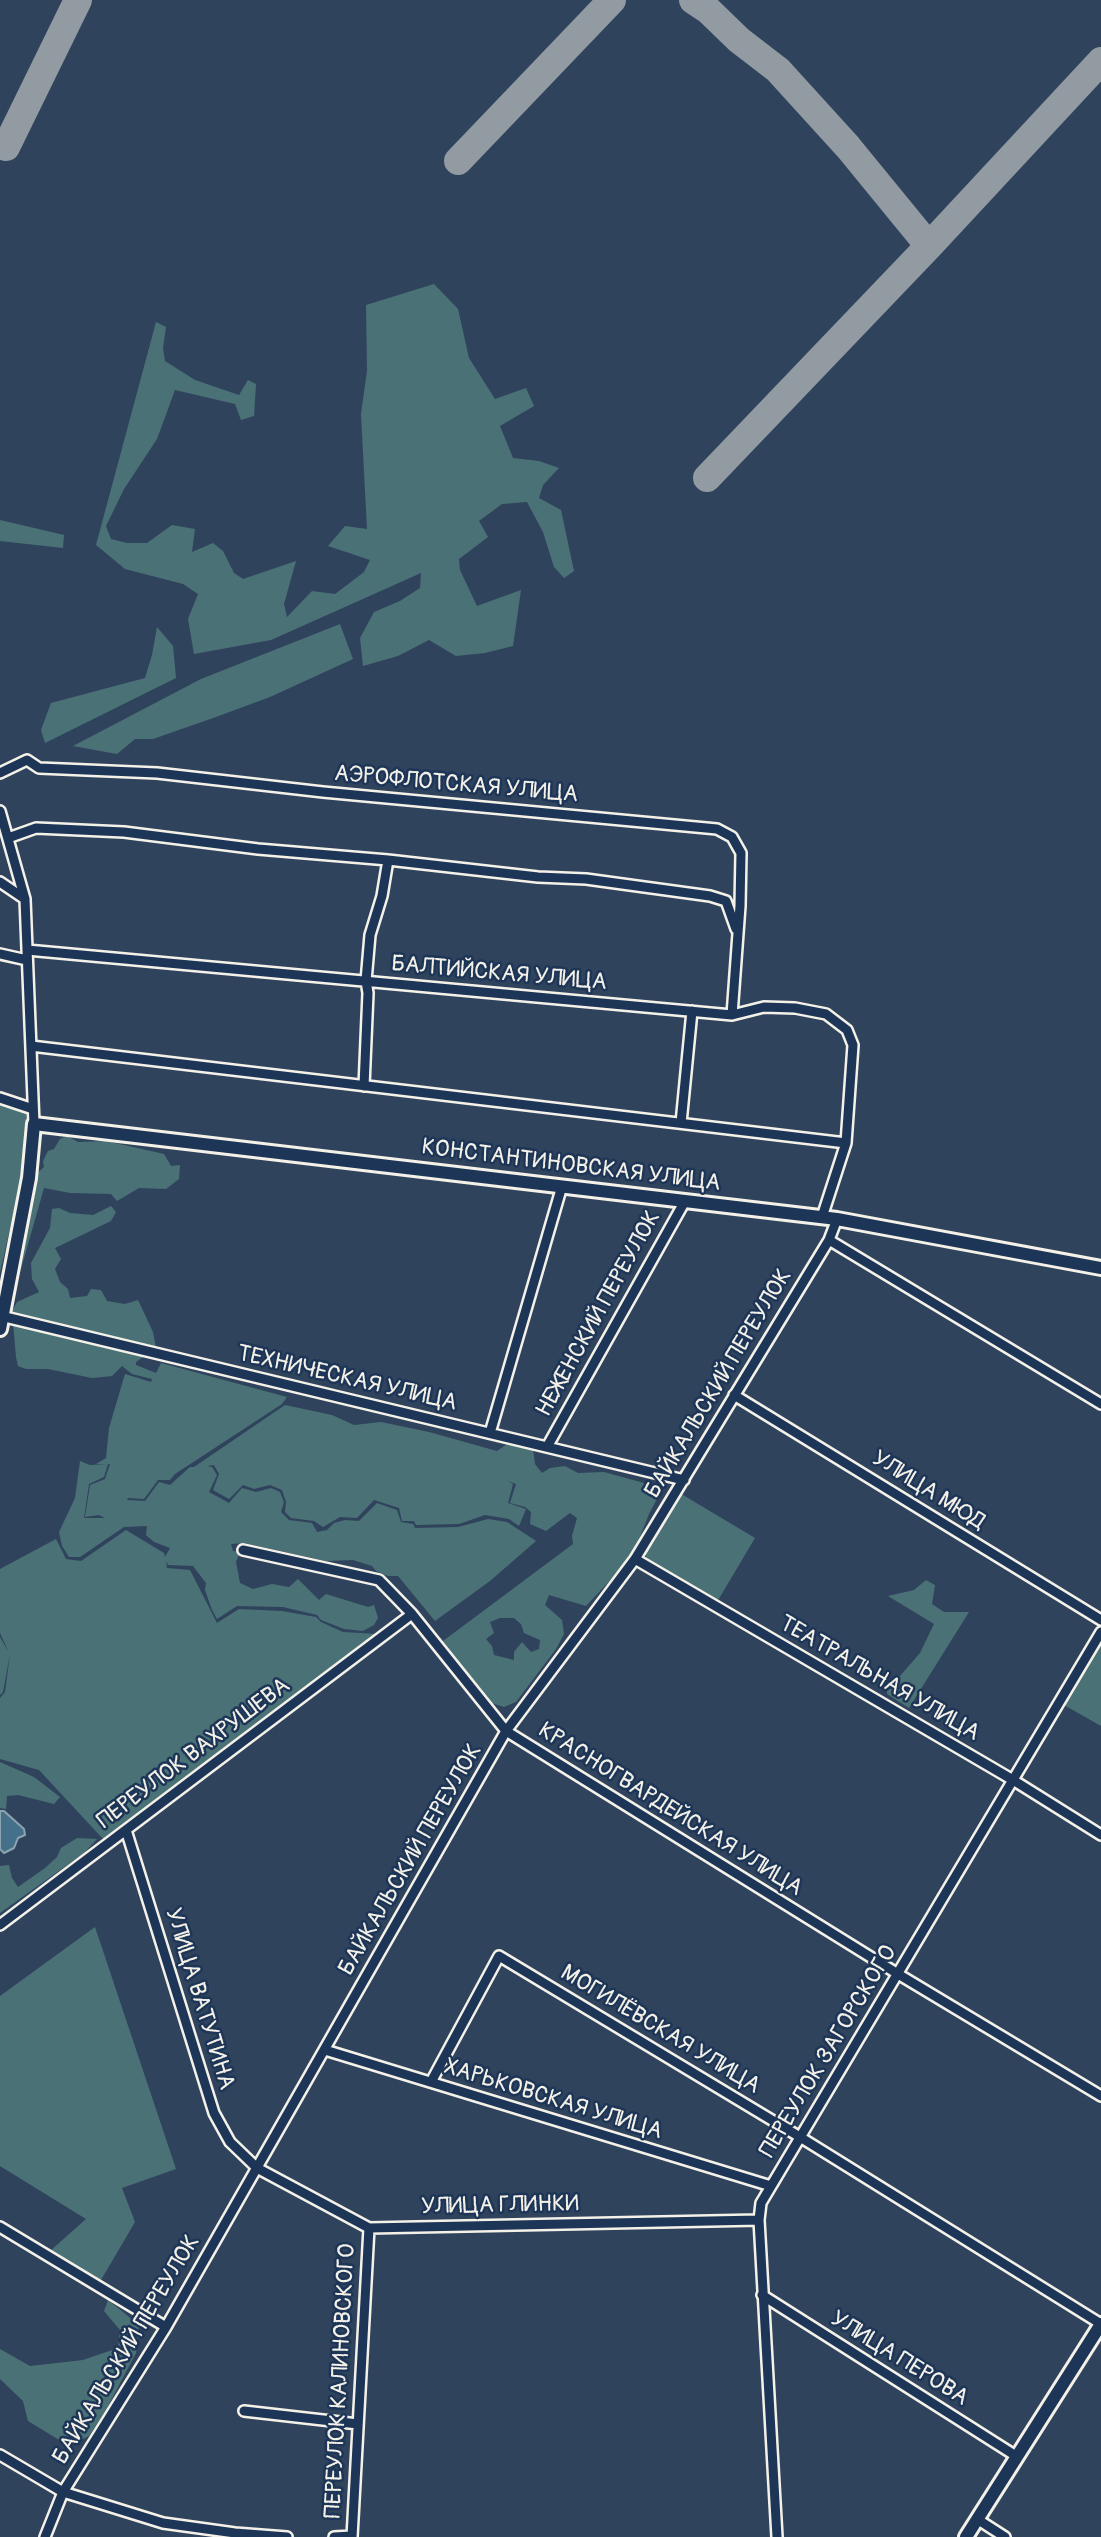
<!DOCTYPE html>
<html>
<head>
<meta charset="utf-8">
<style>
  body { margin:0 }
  canvas { display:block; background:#30435d }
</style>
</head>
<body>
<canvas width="1101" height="2537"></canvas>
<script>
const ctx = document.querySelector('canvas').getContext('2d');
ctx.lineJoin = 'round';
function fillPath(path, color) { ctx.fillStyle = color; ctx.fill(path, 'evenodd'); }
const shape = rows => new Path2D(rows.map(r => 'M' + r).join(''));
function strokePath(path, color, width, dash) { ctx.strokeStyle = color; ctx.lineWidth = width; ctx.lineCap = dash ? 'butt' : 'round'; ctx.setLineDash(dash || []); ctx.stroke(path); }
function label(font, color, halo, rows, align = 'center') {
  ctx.font = font + ' Pangolin,sans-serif'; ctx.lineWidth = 5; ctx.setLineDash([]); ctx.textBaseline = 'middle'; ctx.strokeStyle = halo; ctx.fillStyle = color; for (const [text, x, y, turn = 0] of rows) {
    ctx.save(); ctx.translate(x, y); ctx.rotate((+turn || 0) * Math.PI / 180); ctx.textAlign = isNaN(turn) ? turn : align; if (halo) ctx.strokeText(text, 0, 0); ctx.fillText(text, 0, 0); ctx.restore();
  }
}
const green = shape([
  [434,284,458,309,469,358,495,399,526,388,534,406,500,426,513,458,539,461,559,468,543,485,539,498,561,510,574,571,564,578,554,567,543,532,527,502,502,504,479,521,488,537,459,559,460,570,477,606,521,590,513,646,485,653,456,656,429,640,398,656,363,666,360,638,374,612,400,601,420,588,421,573,271,640,194,654,188,619,198,594,183,584,125,569,96,545,156,322,166,327,163,348,165,361,195,380,239,395,248,380,256,384,254,416,241,420,235,404,175,390,157,439,124,489,106,526,111,539,127,543,147,543,172,525,195,529,192,552,213,543,223,551,234,573,243,579,296,561,284,604,287,617,312,591,335,594,364,572,370,560,328,546,345,526,367,529,361,414,367,371,366,305],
  [0,520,64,535,63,548,0,541],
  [340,624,353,659,270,697,216,717,153,739,135,739,117,754,73,746,201,679],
  [157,627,173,646,176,678,45,743,41,730,51,703,145,678,152,655],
  [0,1104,27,1112,23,1171,0,1273],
  [67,1136,78,1142,106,1141,164,1154,171,1166,180,1165,179,1179,166,1189,139,1188,117,1201,111,1194,70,1193,44,1188,19,1276,15,1275,34,1176,44,1167,43,1161,48,1151,54,1149,60,1139],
  [111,1206,116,1212,111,1221,55,1248,61,1259,55,1269,60,1282,68,1289,70,1298,87,1296,91,1289,101,1290,107,1301,125,1304,138,1300,153,1332,156,1348,136,1362,136,1365,156,1373,161,1363,287,1397,282,1404,175,1474,170,1480,158,1480,144,1499,128,1498,127,1500,145,1501,159,1482,170,1485,190,1467,194,1467,285,1405,332,1415,354,1425,381,1422,429,1432,497,1451,507,1444,533,1449,535,1464,542,1473,550,1468,565,1466,578,1473,604,1472,655,1486,659,1495,649,1514,636,1547,617,1573,586,1606,549,1595,545,1605,562,1620,564,1634,556,1649,516,1702,504,1707,488,1702,443,1641,573,1544,572,1536,577,1518,570,1513,546,1531,530,1524,531,1512,525,1507,510,1503,516,1484,508,1481,513,1484,508,1503,526,1509,519,1526,509,1519,485,1515,459,1524,416,1525,414,1521,402,1521,399,1508,374,1500,357,1518,340,1517,323,1527,314,1521,291,1518,285,1512,286,1502,282,1490,270,1485,254,1489,243,1485,229,1499,213,1490,219,1474,214,1465,207,1466,212,1467,217,1475,209,1492,229,1503,242,1488,256,1492,271,1488,280,1492,284,1502,281,1512,289,1520,312,1523,317,1532,327,1530,334,1523,345,1520,359,1521,377,1503,397,1510,401,1522,413,1524,415,1528,458,1527,488,1519,507,1522,536,1541,490,1581,435,1621,398,1576,388,1576,376,1571,372,1566,353,1560,326,1561,244,1543,231,1544,233,1551,240,1552,236,1562,240,1583,253,1589,272,1584,289,1587,298,1579,319,1600,326,1594,368,1607,374,1605,378,1618,374,1625,363,1631,344,1629,321,1620,317,1615,283,1607,237,1606,217,1619,212,1610,205,1590,206,1583,193,1566,168,1565,166,1561,167,1568,190,1570,217,1623,239,1609,282,1611,316,1617,321,1622,343,1632,377,1634,104,1840,39,1770,0,1759,0,1698,5,1692,10,1654,3,1692,0,1695,0,1637,9,1653,0,1633,0,1569,56,1539,66,1559,81,1561,126,1530,164,1553,165,1557,170,1548,154,1542,146,1535,147,1526,124,1527,80,1557,69,1557,62,1546,59,1532,75,1498,80,1461,90,1465,108,1464,104,1477,89,1484,84,1518,105,1518,99,1515,85,1517,90,1485,105,1479,110,1464,96,1464,106,1458,109,1428,125,1374,151,1382,152,1379,132,1374,122,1366,112,1376,92,1378,48,1369,26,1369,18,1366,16,1357,12,1311,17,1302,39,1292,32,1279,31,1263,50,1228,52,1209,59,1208,70,1213,93,1215],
  [500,1618,514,1618,521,1624,524,1633,540,1640,539,1649,531,1652,522,1642,514,1652,514,1660,494,1655,492,1646,486,1639,494,1633,490,1622],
  [678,1492,755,1538,717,1602,649,1562,646,1557,646,1549],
  [926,1580,935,1585,932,1604,944,1612,969,1612,909,1708,887,1694,887,1691,920,1653,934,1624,888,1596,914,1590],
  [1101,1640,1101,1726,1064,1705],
  [0,1762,34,1777,60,1797,54,1804,18,1795,7,1796,6,1809,0,1808],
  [77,1838,97,1839,84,1853,0,1913,0,1866,9,1865,12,1878,18,1887,45,1868,57,1857,61,1848],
  [95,1927,176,2169,122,2188,135,2222,101,2280,50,2251,86,2219,0,2166,0,1996],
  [108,2300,139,2325,136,2353,106,2410,89,2436,69,2446,28,2421,23,2401,0,2379,0,2349,30,2366,83,2360,118,2348,120,2330,104,2311]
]);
const water = shape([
  [0,1811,4,1811,24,1829,25,1835,18,1838,14,1848,4,1853,0,1849,0,1811]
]);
const taxiway = shape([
  [693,0,708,10,739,40,778,70,848,147,929,246],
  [6,147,78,0],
  [458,161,612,0],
  [707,478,929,246,1101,61]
]);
const street = shape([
  [0,773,27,760,39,768,157,773,323,792,717,829,732,837,741,853,740,906,732,1015],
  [0,811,25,899,34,1124],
  [8,838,36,828,124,832,258,849,388,860,538,877,586,879,710,896,726,901,736,929],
  [0,882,25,899],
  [27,950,732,1015,764,1007,795,1008,826,1014,847,1030,853,1045,846,1143,822,1217],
  [0,954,27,960],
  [31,1046,846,1143],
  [364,1086,368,993,366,981,370,935,382,896,388,860],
  [0,1098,33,1109],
  [681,1123,692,1011],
  [829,1240,1101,1404],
  [1,1316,684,1480],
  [734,1395,1101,1620],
  [490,1433,562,1186],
  [547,1447,685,1201],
  [243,1550,379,1580,412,1614,506,1731,898,1974,1101,2096],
  [635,1559,1013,1780,1101,1835],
  [126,1830,214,2113,230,2142,257,2168,369,2228,759,2220],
  [0,1925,412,1614],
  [325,2050,771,2186],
  [431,2082,499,1956,800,2137,1101,2324],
  [0,2227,166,2327],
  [762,2295,1016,2456],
  [244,2411,358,2424],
  [0,2455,63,2492,163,2523,235,2533,287,2537],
  [977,2519,1005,2537],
  [45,2537,63,2492,166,2327,506,1731,635,1559,829,1240,837,1219],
  [334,2537,352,2536],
  [352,2537,369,2228],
  [777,2537,759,2220,761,2203,1101,1632]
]);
const secondary = shape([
  [0,1329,29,1178,34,1124,837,1219,1101,1268],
  [966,2537,1101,2324]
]);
const streetNames = [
  ["АЭРОФЛОТСКАЯ УЛИЦА",456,785,5],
  ["БАЛТИЙСКАЯ УЛИЦА",499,974,5],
  ["КОНСТАНТИНОВСКАЯ УЛИЦА",571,1166,7],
  ["НЕЖЕНСКИЙ ПЕРЕУЛОК",599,1314,-61],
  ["ТЕХНИЧЕСКАЯ УЛИЦА",347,1379,13],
  ["БАЙКАЛЬСКИЙ ПЕРЕУЛОК",719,1384,-59],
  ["УЛИЦА МЮД",928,1491,32],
  ["ТЕАТРАЛЬНАЯ УЛИЦА",879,1679,30],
  ["ПЕРЕУЛОК ВАХРУШЕВА",194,1754,-37],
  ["КРАСНОГВАРДЕЙСКАЯ УЛИЦА",670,1810,32],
  ["БАЙКАЛЬСКИЙ ПЕРЕУЛОК",411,1860,-60],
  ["УЛИЦА ВАТУТИНА",199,1999,73],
  ["МОГИЛЁВСКАЯ УЛИЦА",660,2030,31],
  ["ПЕРЕУЛОК ЗАГОРСКОГО",829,2052,-59],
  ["ХАРЬКОВСКАЯ УЛИЦА",553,2100,17],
  ["УЛИЦА ГЛИНКИ",500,2206,-1],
  ["БАЙКАЛЬСКИЙ ПЕРЕУЛОК",127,2350,-59],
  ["УЛИЦА ПЕРОВА",899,2359,32],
  ["ПЕРЕУЛОК КАЛИНОВСКОГО",341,2381,-87]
];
fillPath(green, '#4a7175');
fillPath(water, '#45708a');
strokePath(water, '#8ba4b0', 2);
strokePath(taxiway, '#929aa2', 28);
strokePath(street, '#f4f1e8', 14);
strokePath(secondary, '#f4f1e8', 18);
strokePath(street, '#1d3557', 9);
strokePath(secondary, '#1d3557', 12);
label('23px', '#f4f1e8', '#1d3557', streetNames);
</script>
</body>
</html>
